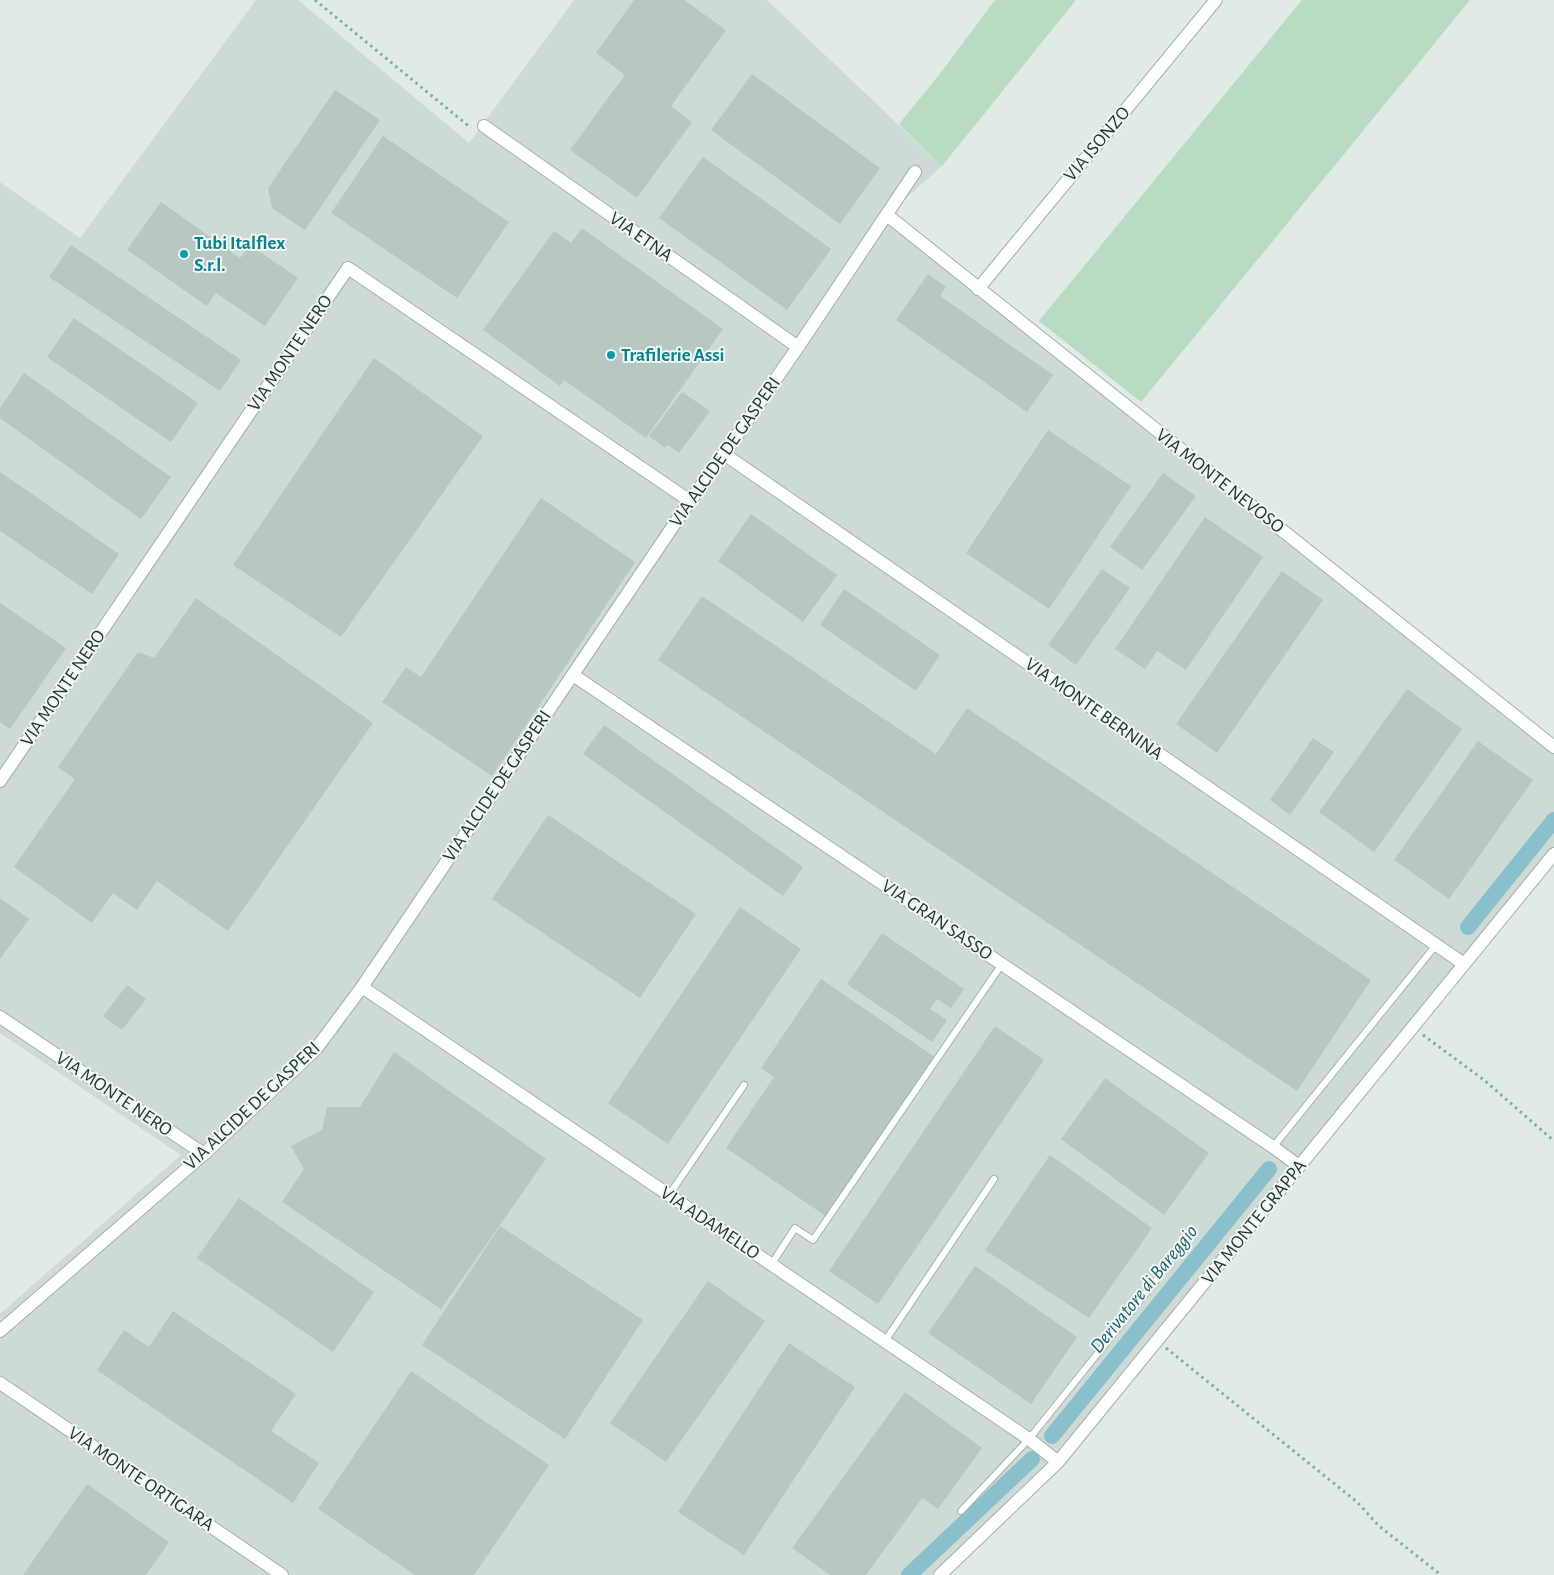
<!DOCTYPE html>
<html>
<head>
<meta charset="utf-8">
<style>
  body { margin:0 }
  canvas { display:block; background:#e0eae6 }
</style>
</head>
<body>
<canvas width="1554" height="1575"></canvas>
<script>
const ctx = document.querySelector('canvas').getContext('2d');
ctx.lineJoin = 'round';
function fillPath(path, color) { ctx.fillStyle = color; ctx.fill(path, 'evenodd'); }
const shape = rows => new Path2D(rows.map(r => 'M' + r).join(''));
function strokePath(path, color, width, dash) { ctx.strokeStyle = color; ctx.lineWidth = width; ctx.lineCap = dash ? 'butt' : 'round'; ctx.setLineDash(dash || []); ctx.stroke(path); }
function label(font, color, halo, rows, align = 'center') {
  ctx.font = font + ' "Alegreya Sans",sans-serif'; ctx.lineWidth = 4; ctx.setLineDash([]); ctx.textBaseline = 'middle'; ctx.strokeStyle = halo; ctx.fillStyle = color; for (const [text, x, y, turn = 0] of rows) {
    ctx.save(); ctx.translate(x, y); ctx.rotate((+turn || 0) * Math.PI / 180); ctx.textAlign = isNaN(turn) ? turn : align; if (halo) ctx.strokeText(text, 0, 0); ctx.fillText(text, 0, 0); ctx.restore();
  }
}
const built = shape([
  [256,0,298,0,469,143,574,0,767,0,942,166,887,215,1554,747,1554,847,1104,1398,1038,1473,931,1575,0,1575,0,1314,181,1155,0,1033,0,182,80,238]
]);
const green = shape([
  [995,0,1076,0,942,166,899,124,939,75],
  [1302,0,1470,0,1141,402,1039,321]
]);
const canal = shape([
  [1468,927,1554,820],
  [1052,1436,1269,1169],
  [909,1575,1032,1459]
]);
const building = shape([
  [634,0,684,0,726,30,671,106,692,122,637,198,570,150,625,75,596,53],
  [752,74,880,168,840,224,711,130],
  [335,90,380,120,305,230,272,208,268,188],
  [383,136,509,222,457,298,331,213],
  [703,157,831,249,787,310,659,218],
  [161,202,240,258,250,245,298,278,265,326,216,293,207,306,127,250],
  [582,228,723,329,646,438,564,380,560,386,483,330,554,231,571,243],
  [71,245,241,360,220,391,49,277],
  [928,274,946,287,940,296,1053,375,1027,412,896,320],
  [74,318,198,403,171,442,47,357],
  [374,358,483,436,341,637,233,565],
  [24,373,171,477,141,519,0,418,0,408],
  [682,392,710,411,679,453,668,445,665,448,649,436],
  [1048,430,1131,486,1049,609,966,553],
  [0,472,119,554,92,594,0,531],
  [1163,473,1196,496,1142,570,1110,547],
  [541,498,635,562,492,776,382,702,406,667,421,677],
  [751,514,837,575,803,622,718,561],
  [1205,517,1263,557,1186,670,1157,651,1145,669,1115,649],
  [1102,569,1130,588,1076,665,1048,645],
  [1282,571,1323,600,1217,753,1176,724],
  [844,589,940,655,916,691,820,625],
  [702,596,936,754,967,708,1371,980,1297,1091,658,660],
  [196,598,373,723,228,931,157,881,137,910,113,893,92,923,14,867,75,779,58,767,138,652,154,658],
  [0,603,66,648,10,729,0,722],
  [1407,689,1462,729,1374,852,1319,812],
  [604,725,803,867,783,896,583,754],
  [1313,738,1334,752,1290,815,1270,800],
  [1478,741,1533,780,1449,899,1394,860],
  [548,815,696,914,640,998,492,899],
  [0,898,29,919,0,959],
  [740,907,801,949,668,1144,608,1103],
  [882,933,964,989,951,1008,937,999,930,1009,947,1020,932,1042,847,984],
  [821,979,936,1058,827,1217,726,1148,774,1077,761,1068],
  [127,985,146,999,122,1030,103,1016],
  [995,1026,1044,1060,878,1304,829,1271],
  [394,1052,546,1159,441,1309,282,1202,304,1169,291,1146,322,1130,327,1107,360,1107],
  [1105,1078,1209,1153,1164,1215,1061,1139],
  [1050,1155,1152,1228,1089,1318,985,1250],
  [239,1198,374,1292,333,1352,197,1258],
  [500,1226,643,1320,565,1439,422,1345],
  [975,1266,1077,1337,1031,1404,928,1333],
  [708,1281,765,1321,666,1462,610,1423],
  [173,1311,296,1394,271,1431,319,1463,293,1503,97,1370,124,1330,149,1347],
  [789,1343,855,1387,744,1555,678,1512],
  [411,1371,549,1465,474,1575,415,1575,318,1509],
  [905,1392,982,1448,938,1509,922,1498,866,1575,830,1575,792,1548],
  [87,1484,169,1542,146,1575,23,1575]
]);
const path = shape([
  [315,0,471,128],
  [1423,1035,1484,1080,1554,1141],
  [1166,1348,1357,1502,1379,1526,1441,1575]
]);
const service = shape([
  [1273,1147,1436,945],
  [669,1195,744,1085],
  [771,1265,795,1228,813,1240,1002,964],
  [885,1341,994,1179],
  [961,1511,1029,1439,1158,1278]
]);
const minor = shape([
  [484,126,798,347],
  [887,215,1554,747],
  [978,289,1216,0],
  [724,454,1464,964],
  [573,675,1273,1147,1299,1166],
  [0,781,348,268,690,501],
  [362,987,1029,1439,1058,1462],
  [0,1017,204,1154],
  [0,1331,204,1154,316,1049,362,987,690,501,724,454,798,347,915,172],
  [0,1383,282,1575],
  [940,1575,1058,1462,1554,854]
]);
const markers = [
  [184,254,5,"#0f9aa8"],
  [611,355,5,"#0f9aa8"]
];
const streetNames = [
  ["VIA ISONZO",1097,144,-50],
  ["VIA ETNA",641,237,35],
  ["VIA MONTE NERO",290,353,-56],
  ["VIA ALCIDE DE GASPERI",725,452,-55],
  ["VIA MONTE NEVOSO",1220,481,38],
  ["VIA MONTE NERO",63,688,-56],
  ["VIA MONTE BERNINA",1094,709,35],
  ["VIA ALCIDE DE GASPERI",497,786,-56],
  ["VIA GRAN SASSO",937,920,34],
  ["VIA MONTE NERO",114,1094,34],
  ["VIA ALCIDE DE GASPERI",252,1106,-43],
  ["VIA MONTE GRAPPA",1254,1222,-51],
  ["VIA ADAMELLO",710,1223,34],
  ["VIA MONTE ORTIGARA",141,1479,34]
];
const cultureNames = [
  ["Tubi Italflex",194,243],
  ["S.r.l.",194,265],
  ["Trafilerie Assi",621,355]
];
const waterNames = [
  ["Derivatore di Bareggio",1144,1289,-51]
];
fillPath(built, '#cedad5');
fillPath(green, '#b9dac3');
strokePath(canal, '#8ac0cc', 16);
fillPath(building, '#b8c7c2');
strokePath(service, '#a3b1ad', 8);
strokePath(minor, '#a3b1ad', 14);
strokePath(path, '#82aca0', 3, [2.5, 4]);
strokePath(service, '#fff', 6);
strokePath(minor, '#fff', 12);
for (const [x, y, r, color] of markers) { const dot = new Path2D(); dot.arc(x, y, r, 0, 2 * Math.PI); ctx.fillStyle = color; ctx.fill(dot); strokePath(dot, '#f0f7f3', 2); }
label('19px', '#223933', '#f0f7f3', streetNames);
label('bold 19px', '#0d838f', '#f0f7f3', cultureNames, 'left');
label('italic 20px', '#1f6171', '#f0f7f3', waterNames);
</script>
</body>
</html>
